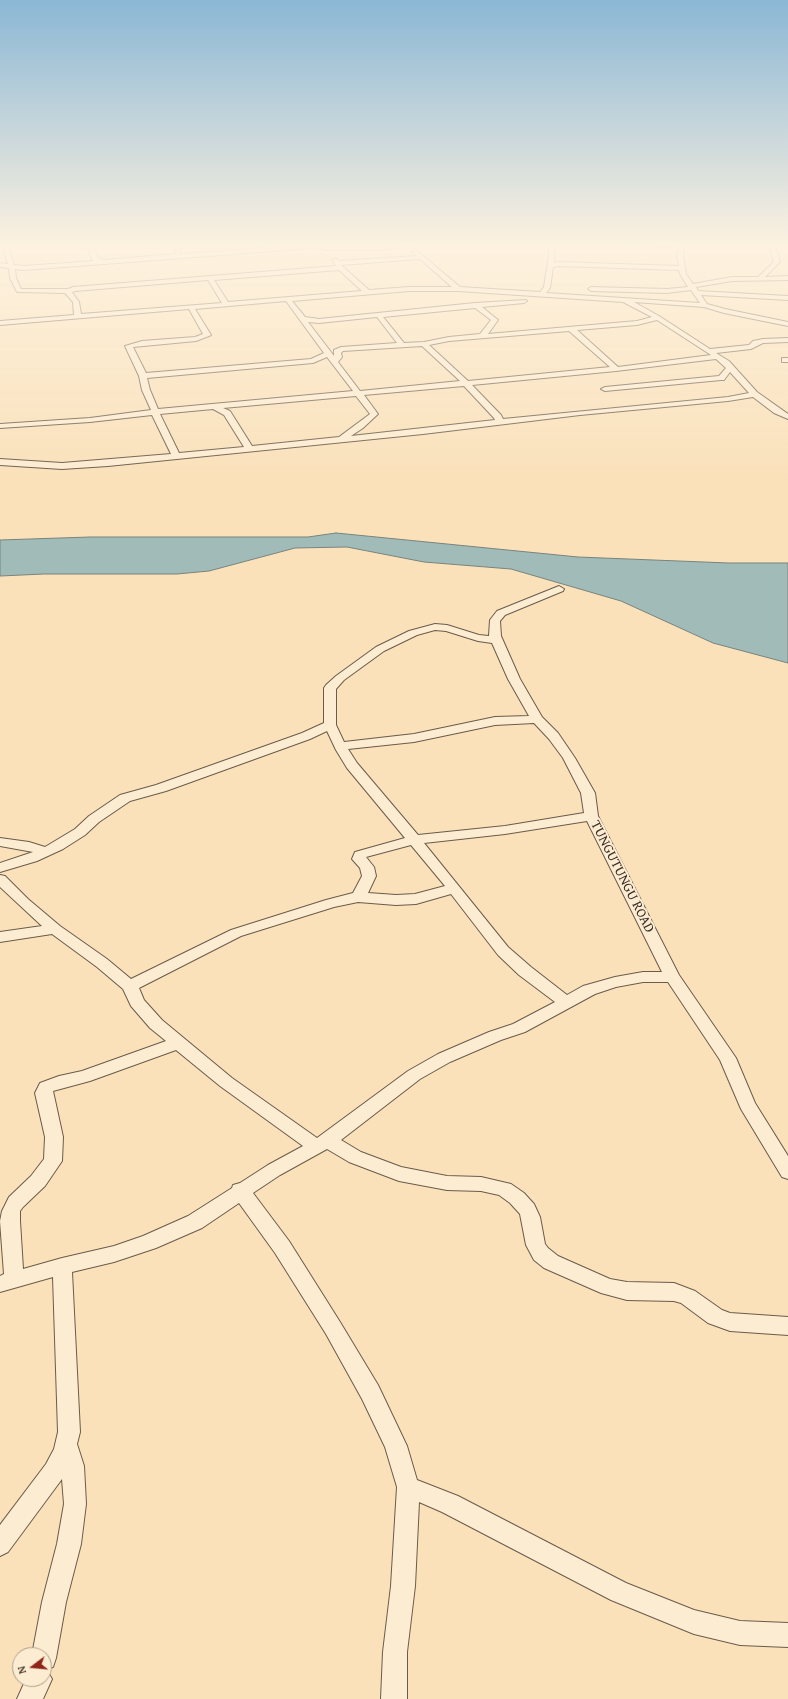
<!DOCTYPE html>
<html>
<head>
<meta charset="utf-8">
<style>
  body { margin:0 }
  #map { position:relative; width:788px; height:1699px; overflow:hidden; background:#fae1ba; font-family:"Gentium Book Plus",serif }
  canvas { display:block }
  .north { position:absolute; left:12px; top:1647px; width:40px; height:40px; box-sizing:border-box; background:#fcecd2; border:1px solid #aea08d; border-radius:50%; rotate:254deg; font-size:11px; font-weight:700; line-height:16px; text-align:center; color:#3a2e25 }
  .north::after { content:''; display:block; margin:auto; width:14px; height:18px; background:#8f2418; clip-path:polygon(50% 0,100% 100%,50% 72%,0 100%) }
</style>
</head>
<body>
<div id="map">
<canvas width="788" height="1699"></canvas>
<div class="north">N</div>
</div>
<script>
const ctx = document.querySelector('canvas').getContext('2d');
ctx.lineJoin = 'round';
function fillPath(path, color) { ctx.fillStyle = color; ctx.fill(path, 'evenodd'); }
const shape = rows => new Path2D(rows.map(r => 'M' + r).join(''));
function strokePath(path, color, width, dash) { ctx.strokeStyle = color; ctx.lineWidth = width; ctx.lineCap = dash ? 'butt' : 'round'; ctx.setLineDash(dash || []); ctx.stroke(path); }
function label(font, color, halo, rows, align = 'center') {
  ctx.font = font + ' "Gentium Book Plus",serif'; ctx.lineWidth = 4; ctx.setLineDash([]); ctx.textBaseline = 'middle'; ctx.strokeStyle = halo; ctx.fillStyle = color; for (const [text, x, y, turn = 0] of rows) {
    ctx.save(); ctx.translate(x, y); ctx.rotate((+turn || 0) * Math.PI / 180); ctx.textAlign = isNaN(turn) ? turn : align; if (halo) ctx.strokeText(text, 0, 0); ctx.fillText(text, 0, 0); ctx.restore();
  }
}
const water = shape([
  [336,533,578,557,729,563,788,563,788,663,713,643,621,601,511,569,424,562,347,547,295,548,209,571,177,574,44,574,0,576,0,540,90,537,308,537,336,533]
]);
const minor = shape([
  [2,243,7,244,14,265,24,266,94,261,92,259,86,243,92,243,98,258,104,260,175,254,176,252,172,243,216,243,213,245,179,245,181,254,313,244,316,246,313,248,104,264,24,270,15,269,16,278,21,289,68,289,73,287,336,266,332,260,333,259,337,259,339,261,417,256,412,251,415,249,460,287,540,292,544,287,549,255,549,243,555,243,554,263,559,262,679,266,677,255,678,247,620,245,617,243,685,243,683,255,686,274,693,284,732,277,758,277,774,262,770,248,771,246,745,245,742,243,783,243,777,245,776,248,780,262,765,277,788,276,788,280,732,281,696,287,698,291,788,296,788,300,701,295,707,304,725,309,788,322,788,326,724,313,704,307,634,302,659,316,710,349,749,345,753,341,763,339,788,338,788,342,763,343,751,349,716,353,729,361,757,392,788,414,788,419,774,413,753,397,728,401,580,415,423,434,108,466,62,469,0,465,0,459,62,463,171,454,152,415,90,422,0,428,0,424,90,418,151,410,142,390,139,376,125,346,142,341,195,337,203,334,189,309,0,325,0,321,74,315,73,302,65,293,17,292,10,278,9,268,0,267,0,263,8,264,2,243],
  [420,259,452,287,409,287,369,290,341,265,420,259],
  [559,266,679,270,680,274,688,287,667,289,591,287,588,289,591,291,667,293,691,290,700,303,546,293,550,288,553,267,559,266],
  [339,270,362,291,228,302,214,280,339,270],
  [208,280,222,303,81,314,79,302,72,292,75,291,208,280],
  [409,291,458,291,623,302,652,317,637,321,488,334,498,320,482,307,524,303,527,301,526,300,475,303,319,319,305,317,292,301,409,291],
  [286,301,324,353,311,359,146,373,133,347,196,341,209,336,211,335,195,309,286,301],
  [475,308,491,320,480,334,449,337,424,342,404,343,383,317,475,308],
  [377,317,397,343,341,347,334,350,334,356,308,322,319,323,377,317],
  [657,320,711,355,618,367,577,330,637,325,657,320],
  [569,331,610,367,468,381,429,345,449,341,569,331],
  [422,346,460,381,360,391,338,362,342,357,341,353,343,351,422,346],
  [327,357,353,391,158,409,150,390,147,378,313,363,327,357],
  [716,359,726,368,719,376,605,387,601,389,605,391,721,380,724,380,730,372,749,393,728,397,503,419,501,415,472,385,616,371,716,359],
  [464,386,494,418,495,420,351,436,363,428,378,414,364,395,464,386],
  [356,396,370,414,339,437,252,446,230,411,223,408,356,396],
  [213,409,224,415,244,447,179,453,160,414,213,409],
  [410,243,419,244,416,246,380,250,324,250,321,248,324,246,380,246,410,243],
  [782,358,788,358,788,362,782,362,782,358],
  [559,586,564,589,563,591,505,615,500,621,501,636,520,679,542,717,558,733,575,758,595,793,598,816,679,975,736,1058,755,1103,788,1156,788,1179,782,1177,741,1109,720,1060,668,982,643,982,616,987,595,994,525,1032,501,1040,450,1062,420,1079,341,1140,361,1152,401,1167,447,1176,481,1177,511,1184,524,1193,534,1204,540,1217,545,1244,548,1248,558,1256,610,1279,627,1282,674,1283,695,1291,722,1310,730,1313,788,1317,788,1335,730,1331,708,1323,681,1303,674,1301,627,1300,601,1293,544,1268,534,1260,526,1245,520,1214,510,1203,499,1195,481,1191,447,1190,399,1181,349,1162,327,1149,280,1175,253,1193,289,1241,340,1322,378,1385,407,1446,417,1480,458,1496,626,1583,694,1610,740,1621,788,1623,788,1647,740,1645,694,1634,611,1600,442,1512,419,1502,415,1586,407,1652,407,1699,381,1699,383,1652,391,1586,397,1487,385,1447,362,1399,326,1334,275,1253,239,1203,202,1228,156,1248,114,1262,72,1272,80,1432,77,1444,84,1466,86,1504,81,1544,66,1602,56,1658,53,1667,46,1669,52,1679,43,1699,17,1699,26,1679,44,1679,44,1655,32,1655,42,1602,57,1544,64,1504,62,1479,8,1552,0,1556,0,1525,46,1464,54,1449,58,1432,53,1277,0,1292,0,1276,4,1274,0,1221,2,1211,9,1197,31,1176,44,1159,45,1137,35,1093,40,1083,59,1076,82,1071,166,1041,150,1028,131,1006,123,989,97,967,52,934,0,942,0,932,42,926,0,887,0,875,5,876,28,899,60,926,107,959,131,979,231,930,326,900,353,893,362,876,360,868,352,859,355,852,405,838,347,768,336,750,327,731,310,739,166,791,130,801,99,822,85,835,63,849,37,861,0,872,0,863,33,852,0,846,0,838,29,842,45,847,75,829,89,816,120,795,156,785,302,733,324,723,324,688,326,685,336,676,376,647,409,631,435,624,447,625,479,635,489,636,490,620,497,611,559,586],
  [435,630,446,631,478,641,492,643,508,679,529,716,495,717,414,734,344,742,336,725,336,689,344,680,384,651,417,635,435,630],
  [534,723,549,739,563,758,581,793,584,813,505,826,418,835,357,763,348,749,414,742,495,725,534,723],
  [587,821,662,972,643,972,615,977,583,986,567,995,531,967,508,947,424,843,505,834,587,821],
  [411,845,445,886,415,894,396,895,368,893,376,876,374,867,366,857,411,845],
  [451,894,498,955,519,975,555,1002,513,1024,489,1032,438,1054,408,1071,317,1138,232,1078,162,1020,144,1000,139,988,241,936,334,907,358,902,396,905,416,904,451,894],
  [176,1050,220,1086,303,1146,268,1165,240,1183,233,1185,232,1188,188,1216,143,1236,114,1246,62,1258,23,1269,20,1221,20,1211,23,1207,45,1186,62,1161,63,1137,53,1091,90,1081,176,1050]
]);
const streetNames = [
  ["TUNGUTUNGU ROAD",622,877,63]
];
fillPath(water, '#a1bcb8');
strokePath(water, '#78837d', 1);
strokePath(minor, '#6a5b4a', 2);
fillPath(minor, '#fcecd2');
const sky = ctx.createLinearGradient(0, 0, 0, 481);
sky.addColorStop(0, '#8bb7d5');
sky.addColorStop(0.51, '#fdf2e0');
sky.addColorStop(1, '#fdf2e000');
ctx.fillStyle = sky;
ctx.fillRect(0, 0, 788, 481);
label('14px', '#3a2e25', '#fcecd2', streetNames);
</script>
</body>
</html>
